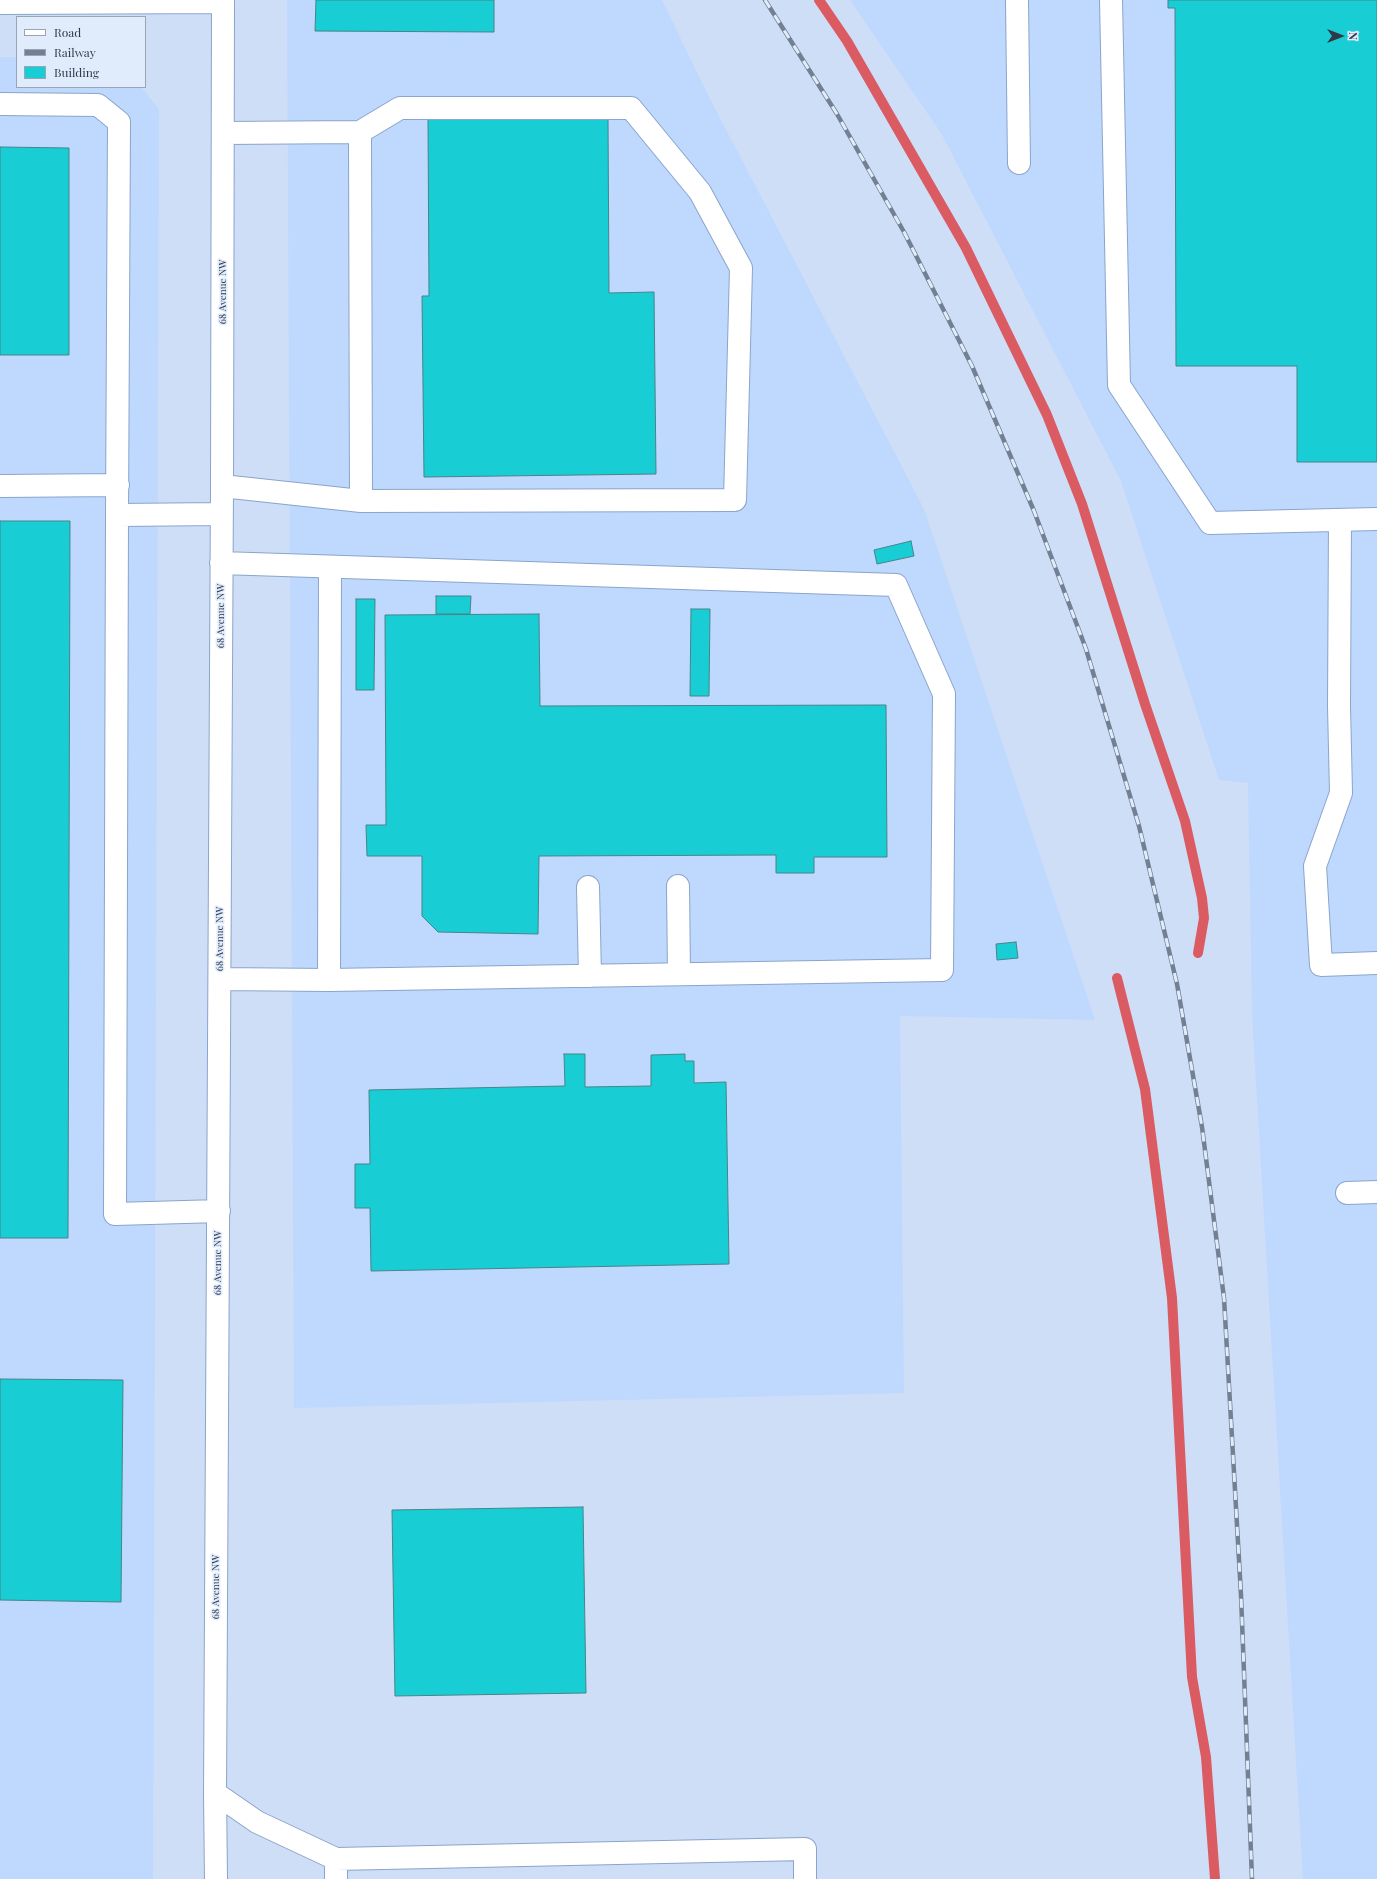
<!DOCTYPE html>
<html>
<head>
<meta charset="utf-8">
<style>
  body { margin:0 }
  #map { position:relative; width:1377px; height:1879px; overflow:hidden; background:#cedef7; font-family:"Playfair Display",serif }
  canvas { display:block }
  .legend { position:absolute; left:16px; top:16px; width:130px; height:72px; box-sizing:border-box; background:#e0ebfc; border:1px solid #99a4b5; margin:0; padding:5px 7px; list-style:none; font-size:12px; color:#2f394a }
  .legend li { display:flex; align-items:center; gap:8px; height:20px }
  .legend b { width:20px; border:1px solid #99a4b5 }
  .north { position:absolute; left:1321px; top:16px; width:40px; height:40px; -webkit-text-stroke:3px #e0ebfc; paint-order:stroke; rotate:90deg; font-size:11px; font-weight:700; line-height:16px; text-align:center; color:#2f394a }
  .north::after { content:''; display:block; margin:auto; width:14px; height:18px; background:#2f394a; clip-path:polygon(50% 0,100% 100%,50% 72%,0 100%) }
</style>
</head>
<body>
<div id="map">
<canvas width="1377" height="1879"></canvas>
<ul class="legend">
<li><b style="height:5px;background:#fff"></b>Road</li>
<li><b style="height:5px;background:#738094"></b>Railway</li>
<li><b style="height:11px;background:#19cdd4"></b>Building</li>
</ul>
<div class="north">N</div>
</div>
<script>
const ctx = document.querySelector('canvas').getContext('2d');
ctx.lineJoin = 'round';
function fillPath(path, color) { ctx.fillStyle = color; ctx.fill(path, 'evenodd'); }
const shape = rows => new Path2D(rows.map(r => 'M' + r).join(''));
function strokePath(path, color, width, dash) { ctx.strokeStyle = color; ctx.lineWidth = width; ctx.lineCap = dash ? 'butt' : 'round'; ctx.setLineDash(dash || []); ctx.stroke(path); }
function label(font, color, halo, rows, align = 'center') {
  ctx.font = font + ' "Playfair Display",serif'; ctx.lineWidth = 3; ctx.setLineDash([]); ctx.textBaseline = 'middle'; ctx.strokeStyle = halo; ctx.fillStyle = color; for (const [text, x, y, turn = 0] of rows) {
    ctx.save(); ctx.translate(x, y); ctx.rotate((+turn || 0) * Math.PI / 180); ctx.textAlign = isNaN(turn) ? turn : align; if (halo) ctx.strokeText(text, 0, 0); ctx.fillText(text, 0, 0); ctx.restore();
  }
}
const built = shape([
  [287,0,662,0,709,97,924,509,1095,1020,900,1016,904,1393,294,1408],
  [850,0,1377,0,1377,1879,1303,1879,1252,1014,1248,783,1219,780,1121,481,941,133],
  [0,57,17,57,17,87,141,87,159,109,153,1879,0,1879]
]);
const stream = shape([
  [819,0,847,41,966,248,1047,415,1082,504,1145,704,1185,821,1202,898,1204,918,1198,953],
  [1117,978,1145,1089,1172,1298,1192,1677,1206,1757,1215,1879]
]);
const building = shape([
  [316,0,494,0,494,32,315,31,316,0],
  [1168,0,1377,0,1377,462,1297,462,1297,366,1176,366,1175,8,1168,8,1168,0],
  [608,117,609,293,654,292,656,474,424,477,422,296,429,296,428,119,608,117],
  [0,147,69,148,69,355,0,355,0,147],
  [0,521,70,521,68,1238,0,1238,0,521],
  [911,541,914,556,877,564,874,550,911,541],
  [436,596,471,596,470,614,436,614,436,596],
  [356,599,375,599,374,690,356,690,356,599],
  [691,609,710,609,709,696,690,696,691,609],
  [539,614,540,706,886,705,887,857,814,857,814,873,776,873,776,855,539,856,538,934,438,932,422,916,422,856,367,856,366,825,386,825,385,615,539,614],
  [1016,942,1018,958,997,960,996,944,1016,942],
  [564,1054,585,1054,585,1087,651,1086,651,1055,685,1054,685,1061,694,1061,694,1083,726,1082,729,1264,371,1271,370,1208,355,1208,355,1164,370,1164,369,1090,565,1086,564,1054],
  [0,1379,123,1380,121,1602,0,1600,0,1379],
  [583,1507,586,1693,395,1696,392,1510,583,1507]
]);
const minor = shape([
  [1017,0,1019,163],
  [1111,0,1119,385,1210,523,1377,519],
  [0,3,223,2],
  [0,104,98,105,119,122,117,515,221,514],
  [223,133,360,132,400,108,631,108,700,192,741,268,735,500,361,501,360,132],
  [0,486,118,485],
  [222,486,361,501],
  [117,515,115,1214,219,1211],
  [1340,520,1339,706,1341,793,1315,866,1321,965,1377,963],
  [678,886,679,974],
  [588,887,590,976],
  [220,979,329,980,942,970,944,694,896,585,221,563],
  [329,980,330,568],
  [1347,1193,1377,1192],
  [215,1793,257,1822,336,1859,336,1879],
  [336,1859,805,1849,805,1879],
  [216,1879,215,1793,222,486,223,0]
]);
const rail = shape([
  [765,0,837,114,904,232,972,366,1034,511,1086,649,1139,826,1177,984,1202,1127,1224,1298,1241,1595,1252,1879]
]);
const streetNames = [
  ["68 Avenue NW",223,292,-90],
  ["68 Avenue NW",221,616,-90],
  ["68 Avenue NW",220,939,-90],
  ["68 Avenue NW",218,1263,-90],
  ["68 Avenue NW",216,1587,-90]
];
fillPath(built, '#bfd8fe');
strokePath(stream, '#db5b63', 10);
fillPath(building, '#19cdd4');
strokePath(building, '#478587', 1);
strokePath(minor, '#8ba4cb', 24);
strokePath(minor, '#fff', 22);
strokePath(rail, '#738094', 4.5);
strokePath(rail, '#e0ebfc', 3, [9]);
label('10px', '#2f394a', '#e0ebfc', streetNames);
</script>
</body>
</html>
